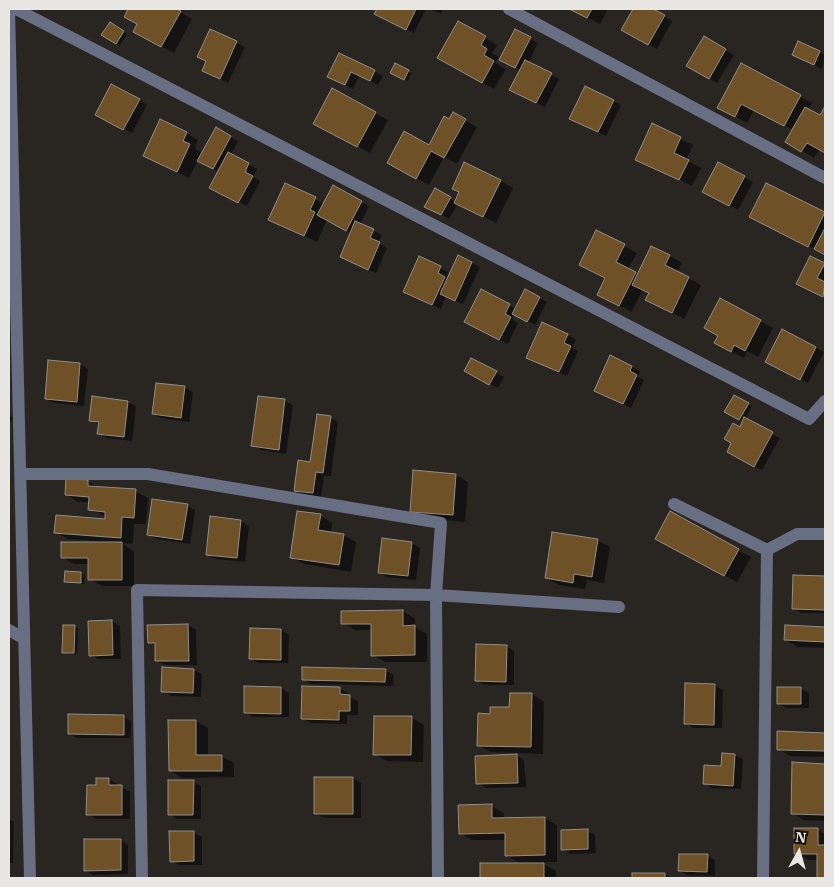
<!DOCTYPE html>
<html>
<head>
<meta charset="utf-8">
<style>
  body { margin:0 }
  #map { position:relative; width:834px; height:887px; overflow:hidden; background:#292521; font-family:"IBM Plex Serif",serif }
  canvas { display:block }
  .frame { position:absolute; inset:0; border:10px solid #e9e7e4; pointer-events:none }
  .north { position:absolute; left:774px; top:827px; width:50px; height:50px; -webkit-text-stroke:4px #100f0d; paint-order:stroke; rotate:7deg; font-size:14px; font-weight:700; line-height:20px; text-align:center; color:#e9e7e4 }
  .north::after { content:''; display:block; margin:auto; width:18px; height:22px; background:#e9e7e4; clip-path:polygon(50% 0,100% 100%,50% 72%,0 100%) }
</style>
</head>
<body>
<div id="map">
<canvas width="834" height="887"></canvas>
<div class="frame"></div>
<div class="north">N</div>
</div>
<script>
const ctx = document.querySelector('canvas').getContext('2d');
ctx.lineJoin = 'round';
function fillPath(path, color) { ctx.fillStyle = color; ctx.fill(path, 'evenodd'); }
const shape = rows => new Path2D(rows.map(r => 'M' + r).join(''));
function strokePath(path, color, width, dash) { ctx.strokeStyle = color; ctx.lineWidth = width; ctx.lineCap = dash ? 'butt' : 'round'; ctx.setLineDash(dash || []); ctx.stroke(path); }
const shadow = shape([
  [130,9,174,9,192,19,174,53,147,39,139,24,126,17],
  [378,9,426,9,414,33,376,14],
  [430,9,443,9,441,14],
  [570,9,608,9,600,24],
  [635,9,651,9,672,21,657,49,623,30],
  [459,23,497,45,492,53,499,57,495,63,506,69,494,89,439,57],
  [110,24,127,34,120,45,103,35],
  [210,30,245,47,228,83,212,75],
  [515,31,538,43,528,63,559,79,545,107,519,94,521,70,509,64],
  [704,38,734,55,717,83,688,66],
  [799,43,825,55,822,69,793,55],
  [340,54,383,76,378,85,360,75,353,89,337,81],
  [396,65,411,73,408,81,392,73],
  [742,65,812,103,808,110,820,117,825,108,825,152,820,149,814,158,787,142,794,130,754,110,747,123,731,114],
  [332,90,388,120,370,153,327,130],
  [139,100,147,105,132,133,105,119],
  [613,101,621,105,606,136,579,123],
  [453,114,477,127,457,164,444,157,429,185,400,170,429,146],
  [653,125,693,145,686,160,701,168,692,186,637,159],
  [216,129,238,141,231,155,257,169,253,177,260,181,247,206,219,192,219,172,198,160,189,178,156,162,186,133,198,140,195,149,203,153],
  [719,163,753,182,738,210,704,191],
  [501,181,513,188,496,223,458,204,449,219,426,206,435,190,456,202],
  [766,184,825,213,825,254,762,223],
  [285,185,325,204,334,187,369,206,360,224,382,235,378,243,387,248,376,273,341,257,352,233,327,220,317,242,270,219],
  [596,231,637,253,628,269,639,275,670,256,682,263,677,272,701,285,684,319,659,306,650,293,643,289,632,312,610,301],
  [459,257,480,267,463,304,446,296,441,309,413,296,420,258,448,272,446,278,448,280],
  [811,257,825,265,825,298,806,288],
  [526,290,547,302,535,325,515,314,512,319,518,323,508,344,473,326,509,305,516,309],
  [721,300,773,328,758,357,747,351,744,358,728,350,720,336],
  [543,324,576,339,572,348,578,351,567,376,536,362],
  [783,331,824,352,808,383,775,366],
  [611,357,640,371,638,377,644,380,631,408,603,395],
  [472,359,504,377,498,388,466,371],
  [80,364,88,369,84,406,54,403,46,399],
  [157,384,185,388,193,392,189,422,161,418,153,414],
  [735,396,752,406,745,419,780,438,762,470,736,456,733,443,744,422,726,412],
  [259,397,285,401,293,405,286,454,261,450,253,445],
  [128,402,136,406,132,441,107,438,99,433,100,425,90,420],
  [9,415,13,418,9,426],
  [330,418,338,422,331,476,324,476,321,497,303,495,295,490,311,463],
  [456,475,468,482,465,522,424,518,411,511],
  [88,481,99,488,135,491,148,498,146,524,134,524,133,544,121,543,134,551,134,586,102,586,90,579,90,564,74,564,62,557,94,543,94,541,68,539,55,532,106,520,106,517,90,509,90,502,78,502,66,494],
  [187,506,195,510,190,544,157,539,148,534],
  [670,513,751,557,737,582,669,545],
  [320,515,332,523,331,533,343,535,356,542,351,572,304,564,291,557],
  [241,521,249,526,245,562,215,559,207,554],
  [597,540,610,547,604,583,587,580,585,589,559,585,546,578],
  [412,543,420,548,416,580,387,577,379,572],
  [81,573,85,575,84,584,65,581],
  [794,576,825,577,825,613,801,613,793,608],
  [403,611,415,619,415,627,427,634,427,662,385,662,373,655,372,630,355,630,343,623],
  [112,621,120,626,121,659,98,659,90,655],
  [188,625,196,630,197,665,165,665,157,661,156,646,149,642],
  [74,626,78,628,77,654,67,654,63,652],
  [786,626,825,628,825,648,798,647,785,640],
  [251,629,281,630,289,635,288,663,258,663,250,658],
  [506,646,514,651,514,685,484,685,476,680],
  [194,670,202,674,201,697,171,696,163,691],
  [385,670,394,675,393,686,311,684,303,679],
  [714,685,723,690,722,728,693,728,685,723],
  [281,688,289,693,289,717,253,717,245,712],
  [339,688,348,693,348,696,358,701,358,715,347,715,347,724,311,723,303,719],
  [801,689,809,693,809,708,786,708,778,703],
  [532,694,544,702,543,754,491,752,478,745,491,715,510,708],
  [123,716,131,721,131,738,77,738,69,734],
  [412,718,424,725,423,762,387,761,374,754],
  [196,721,208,728,208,756,221,756,234,763,234,777,182,778,170,771],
  [778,733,825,734,825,757,790,756,778,749],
  [516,755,524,760,526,787,486,788,478,783],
  [734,755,743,759,741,789,712,788,704,783],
  [794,764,825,765,825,821,804,820,792,813],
  [353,778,361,783,361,818,324,818,316,814],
  [109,779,117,784,117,786,130,791,130,819,96,819,88,814,98,786],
  [193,781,201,786,201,819,177,819,169,814],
  [491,806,504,813,504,819,544,818,557,825,557,862,540,862,556,871,556,878,482,878,481,864,522,864,506,855,506,840,472,840,460,833],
  [9,819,14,822,13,863,9,863],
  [818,830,825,834,825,878,818,878,818,860,808,860,795,853],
  [587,831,595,835,596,853,571,854,563,849],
  [194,833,202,837,202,865,179,865,171,861],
  [120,840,128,845,128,874,93,875,85,870],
  [707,856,715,860,715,876,687,875,679,870],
  [664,874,671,878,633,878,633,875]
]);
const building = shape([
  [128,9,177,9,181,11,161,47,133,32,137,24,124,17,128,9],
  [377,9,416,9,406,30,374,14,377,9],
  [569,9,592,9,587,18,569,9],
  [633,9,653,9,665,15,648,45,621,30,633,9],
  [458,21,486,36,481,45,487,49,484,55,494,61,482,83,437,58,458,21],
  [110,22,124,31,116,44,101,35,110,22],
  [210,29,237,41,220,79,202,71,206,61,197,57,210,29],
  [515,29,531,37,515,68,499,60,515,29],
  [704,36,726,49,709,79,686,66,704,36],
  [798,41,820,51,814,65,792,55,798,41],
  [339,53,375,70,370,81,351,72,345,85,327,77,339,53],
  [525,60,552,73,536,103,509,90,525,60],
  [395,63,409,70,404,80,390,73,395,63],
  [741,63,801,95,784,126,741,104,735,117,717,108,741,63],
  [111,84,140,99,123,130,95,115,111,84],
  [585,86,614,100,598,132,569,119,585,86],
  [332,88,376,112,357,147,313,124,332,88],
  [825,106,825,153,807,143,801,152,785,142,805,107,820,115,825,106],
  [453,112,466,119,444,158,431,151,416,179,387,163,404,131,429,145,444,116,449,119,453,112],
  [160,119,187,132,183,141,190,144,177,172,143,156,160,119],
  [652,123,681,137,674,153,689,160,679,180,635,160,652,123],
  [216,127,231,136,213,169,197,161,216,127],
  [228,152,249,163,245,172,253,176,238,203,209,188,228,152],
  [464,162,501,180,483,217,454,203,459,192,452,189,464,162],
  [718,162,745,176,729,206,702,192,718,162],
  [285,183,316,197,310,210,315,212,304,236,268,220,285,183],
  [766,183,825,212,808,247,749,217,766,183],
  [333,185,362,201,346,231,317,215,333,185],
  [435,188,451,197,441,215,424,207,435,188],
  [355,221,374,229,370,238,380,242,368,270,340,257,355,221],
  [825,228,825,255,814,249,825,228],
  [596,230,625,244,616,262,636,272,619,306,597,295,605,278,579,265,596,230],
  [651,246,670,255,665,265,689,277,672,313,645,300,649,293,632,285,651,246],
  [458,255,472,262,455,301,440,294,458,255],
  [419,256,441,266,438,273,445,277,432,305,403,292,419,256],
  [810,256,825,263,817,278,825,282,823,297,796,284,810,256],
  [481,289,510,304,505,314,511,317,499,340,464,322,481,289],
  [525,289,540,297,527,322,512,314,525,289],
  [720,298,761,320,745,351,734,345,731,352,714,343,718,336,704,328,720,298],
  [542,322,568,334,564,343,571,346,559,372,526,358,542,322],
  [782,329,816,347,800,380,765,362,782,329],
  [610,355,632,366,630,371,637,375,623,404,594,391,610,355],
  [471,358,497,371,489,385,464,371,471,358],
  [48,360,80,363,77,402,45,399,48,360],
  [156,383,185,386,181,418,152,414,156,383],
  [734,395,749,403,739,420,724,412,734,395],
  [92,396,128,401,124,437,97,434,99,422,89,421,92,396],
  [258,396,285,399,279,450,251,446,258,396],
  [317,414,331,416,323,473,316,472,313,493,294,491,298,460,310,462,317,414],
  [744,417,773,432,754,467,727,452,731,443,724,439,733,423,740,427,744,417],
  [413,470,456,474,453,515,410,512,413,470],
  [66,478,88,480,88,486,136,489,134,518,122,517,121,538,54,533,56,515,105,519,105,512,88,510,89,497,65,495,66,478],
  [152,499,188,504,182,540,147,535,152,499],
  [297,511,321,514,318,530,344,534,339,565,290,558,297,511],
  [670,511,739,549,724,576,655,539,670,511],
  [210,516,241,520,237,558,206,555,210,516],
  [552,532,598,539,592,577,574,574,573,583,545,578,552,532],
  [382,538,412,542,408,576,378,573,382,538],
  [61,542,122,542,122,580,88,580,88,558,61,558,61,542],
  [65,571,81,572,81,583,64,582,65,571],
  [793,575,825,576,825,610,792,609,793,575],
  [403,610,403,626,415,625,415,655,371,656,371,624,341,624,341,611,403,610],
  [112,620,113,655,89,656,88,621,112,620],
  [188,624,189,661,155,661,155,643,148,643,147,625,188,624],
  [63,625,75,625,74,653,62,653,63,625],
  [785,625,825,627,825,642,784,640,785,625],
  [250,628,281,629,281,660,249,659,250,628],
  [476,644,507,645,506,682,475,681,476,644],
  [162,667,194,669,193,693,161,692,162,667],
  [302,667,386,669,385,682,302,680,302,667],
  [685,683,715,684,714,725,684,724,685,683],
  [244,686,281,687,281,714,244,713,244,686],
  [302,686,340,687,340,694,350,695,350,711,339,711,339,720,301,719,302,686],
  [777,687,801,687,801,704,777,704,777,687],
  [510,693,532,693,531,747,477,746,478,713,490,714,490,707,509,707,510,693],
  [825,712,825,751,777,750,777,731,825,733,825,712],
  [68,714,124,715,124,735,68,734,68,714],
  [374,716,412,716,411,755,373,755,374,716],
  [168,720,196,720,196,755,222,755,222,771,169,771,168,720],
  [722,753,735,754,733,786,703,784,704,765,721,766,722,753],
  [517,754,518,783,476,784,475,756,517,754],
  [792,762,825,764,825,815,791,814,792,762],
  [314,777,353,777,353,814,314,814,314,777],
  [96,778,109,778,109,785,122,785,122,815,86,815,87,785,96,785,96,778],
  [168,780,194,780,193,815,168,815,168,780],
  [492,804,492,818,545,817,545,855,505,856,505,833,459,834,458,805,492,804],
  [794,828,818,828,818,845,825,845,825,878,817,878,817,854,794,854,794,828],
  [588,829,588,849,561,850,561,830,588,829],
  [169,831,194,831,194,861,170,862,169,831],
  [84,839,121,839,121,870,84,871,84,839],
  [679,854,708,854,707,872,678,871,679,854],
  [480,863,544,863,544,878,480,878,480,863],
  [632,873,665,873,665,878,632,878,632,873]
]);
const minor = shape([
  [9,9,30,878],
  [16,9,809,419,825,401],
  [509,9,825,178],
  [22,474,148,474,441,523,436,595,438,878],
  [674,504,767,550],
  [9,630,23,638],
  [142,878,137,590,436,595,619,607],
  [763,878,767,550,797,534,825,534]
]);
fillPath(shadow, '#0007');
fillPath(building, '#6e5127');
strokePath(building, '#918d88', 1);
strokePath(minor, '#686f82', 12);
</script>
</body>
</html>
